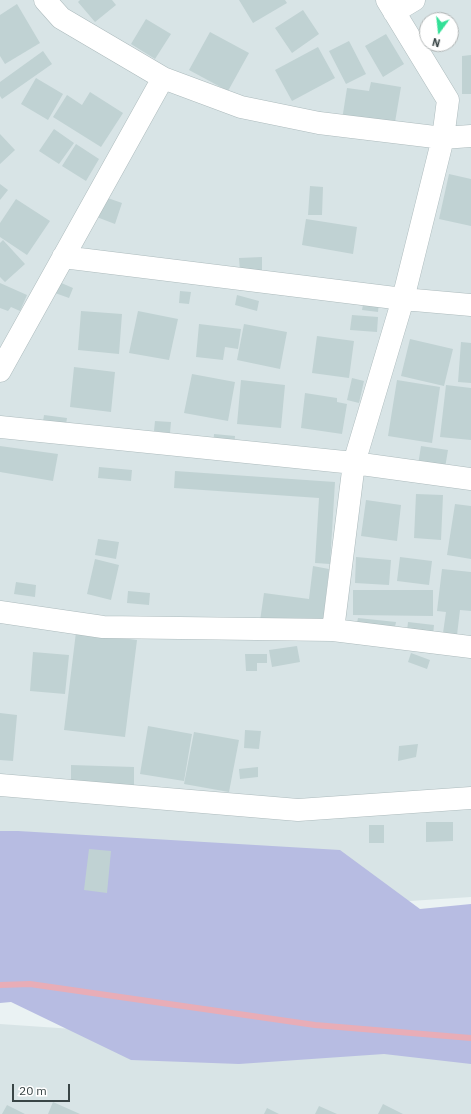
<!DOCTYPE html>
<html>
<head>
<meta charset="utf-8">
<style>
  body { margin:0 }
  #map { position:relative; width:471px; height:1114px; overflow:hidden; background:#eaf2f3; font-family:"IBM Plex Sans",sans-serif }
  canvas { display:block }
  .north { position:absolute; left:419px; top:12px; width:40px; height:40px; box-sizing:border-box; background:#fff; border:1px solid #b0b5b5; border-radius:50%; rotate:195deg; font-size:11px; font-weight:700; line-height:16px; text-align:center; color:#394546 }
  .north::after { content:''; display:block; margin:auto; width:14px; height:18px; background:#33e097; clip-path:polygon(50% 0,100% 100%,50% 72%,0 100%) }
  .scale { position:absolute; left:12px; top:1084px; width:58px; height:18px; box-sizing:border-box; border:2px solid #394546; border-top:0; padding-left:5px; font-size:12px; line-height:14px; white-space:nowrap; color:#394546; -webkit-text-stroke:3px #fff; paint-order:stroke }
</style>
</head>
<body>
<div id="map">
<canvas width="471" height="1114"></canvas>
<div class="north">N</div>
<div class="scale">20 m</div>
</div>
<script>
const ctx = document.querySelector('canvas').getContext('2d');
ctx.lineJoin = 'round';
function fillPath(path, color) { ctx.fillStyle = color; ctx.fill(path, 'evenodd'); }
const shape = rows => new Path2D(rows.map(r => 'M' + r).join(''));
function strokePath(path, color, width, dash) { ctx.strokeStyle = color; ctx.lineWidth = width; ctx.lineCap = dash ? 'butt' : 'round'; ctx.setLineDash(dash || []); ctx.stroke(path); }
const residential = shape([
  [0,0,471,0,471,897,196,915,0,888],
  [427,20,451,20,451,44,427,44],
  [0,1024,336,1047,471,1042,471,1114,0,1114]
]);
const green = shape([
  [0,831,18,831,340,850,420,909,471,904,471,1064,384,1054,239,1064,131,1060,11,1002,0,1003]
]);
const stream = shape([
  [0,985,30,984,315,1025,471,1038]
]);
const building = shape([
  [80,0,112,0,116,5,95,22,78,2],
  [239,0,285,0,287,3,253,23],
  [17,4,40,43,5,64,0,56,0,15],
  [303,10,319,34,292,53,275,28],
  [146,19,171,34,155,59,131,44],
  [210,32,249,53,228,91,189,70],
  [386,34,404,64,383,77,365,46],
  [349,41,366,74,346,84,329,51],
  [318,47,335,78,292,101,275,70],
  [43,51,52,64,2,99,0,96,0,82],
  [471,55,471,94,462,94,462,56],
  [36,78,63,94,48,120,21,104],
  [371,82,401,87,394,128,342,120,347,88,369,91],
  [90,92,123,113,101,147,53,117,67,95,82,105],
  [54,129,74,143,59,164,39,151],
  [0,134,15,150,0,164],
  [76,144,99,159,86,181,62,166],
  [449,174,471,179,471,226,439,219],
  [0,184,8,190,0,200],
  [310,186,323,187,322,215,308,215],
  [102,196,122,203,115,224,94,216],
  [16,199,50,221,27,255,0,237,0,223],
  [306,219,357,227,353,254,302,245],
  [3,240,25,264,5,282,0,277,0,243],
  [262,257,262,270,240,271,239,258],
  [59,282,73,288,69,298,55,293],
  [0,283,27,295,20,311,11,307,8,311,0,308],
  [180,291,191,292,189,304,179,303],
  [237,295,259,301,257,311,235,305],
  [364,299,379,302,378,312,362,310],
  [81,311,122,314,119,354,78,350],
  [138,311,178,319,169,360,129,353],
  [352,315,378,317,377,332,350,330],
  [199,324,241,329,238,349,225,347,223,360,196,357],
  [244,324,287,332,280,369,237,360],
  [317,336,354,341,349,378,312,373],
  [410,339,453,349,444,386,401,376],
  [461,342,471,343,471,383,458,382],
  [74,367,115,372,111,412,70,407],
  [192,374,235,382,228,421,184,413],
  [352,378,364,381,359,403,347,400],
  [241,380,285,385,281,428,237,424],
  [397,380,440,387,432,443,388,436],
  [446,385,471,388,471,440,440,437],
  [305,393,337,398,337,402,347,404,342,434,301,428],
  [44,415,67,418,65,431,42,428],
  [155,421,171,422,170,433,154,431],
  [214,434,235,436,234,449,213,446],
  [0,446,58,454,53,481,0,472],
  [421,446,448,450,445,468,418,465],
  [99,467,132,470,131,481,98,478],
  [175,471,335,482,330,564,315,563,319,498,174,488],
  [416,494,443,495,441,540,414,538],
  [366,500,401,505,397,541,361,536],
  [455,504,471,506,471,559,447,555],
  [98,539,119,542,116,559,95,555],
  [356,557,391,560,389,585,355,583],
  [400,557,432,561,429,585,397,581],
  [95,559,119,565,111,600,87,594],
  [313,566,329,569,322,629,260,621,264,593,309,599],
  [442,569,471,572,471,611,460,610,457,635,443,633,446,612,437,611],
  [16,582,36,585,35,597,14,594],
  [353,590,433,590,433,616,353,615],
  [128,591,150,593,149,605,127,603],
  [358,618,396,622,394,632,356,628],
  [408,622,434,625,433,635,407,631],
  [76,632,137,640,125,737,64,730],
  [297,646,300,662,272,667,269,650],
  [33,652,69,655,65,694,30,691],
  [411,653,430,660,427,669,408,662],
  [245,654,267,654,267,663,257,663,257,671,246,671],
  [0,713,17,715,13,761,0,760],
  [148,726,192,734,184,781,140,774],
  [245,730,261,731,259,749,244,748],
  [194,732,239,740,229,792,184,784],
  [418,744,416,757,398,761,399,746],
  [71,765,134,767,134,785,71,782],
  [258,767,258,777,240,779,239,769],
  [426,822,453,822,453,841,426,842],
  [369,825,384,825,384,843,369,843],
  [89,849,111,851,107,893,84,890],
  [53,1102,80,1114,48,1114],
  [383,1104,403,1114,378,1114],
  [7,1105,25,1114,2,1114],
  [319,1106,337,1114,315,1114],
  [267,1108,279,1114,264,1114]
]);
const street = shape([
  [45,0,61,18,163,78,241,107,319,123,443,138,471,136],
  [394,12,414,0],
  [63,257,403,299,471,305],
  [0,371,163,78],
  [0,427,354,463,471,479],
  [0,612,103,627,333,630,471,647],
  [333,630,354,463,403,299,443,138,448,100,387,0],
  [0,785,298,810,471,798]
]);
fillPath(residential, '#d8e4e6');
fillPath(green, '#b7bce2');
strokePath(stream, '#e8adb7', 6);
fillPath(building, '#c0d2d3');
strokePath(street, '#adbbbd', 23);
strokePath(street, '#fff', 22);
</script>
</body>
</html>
